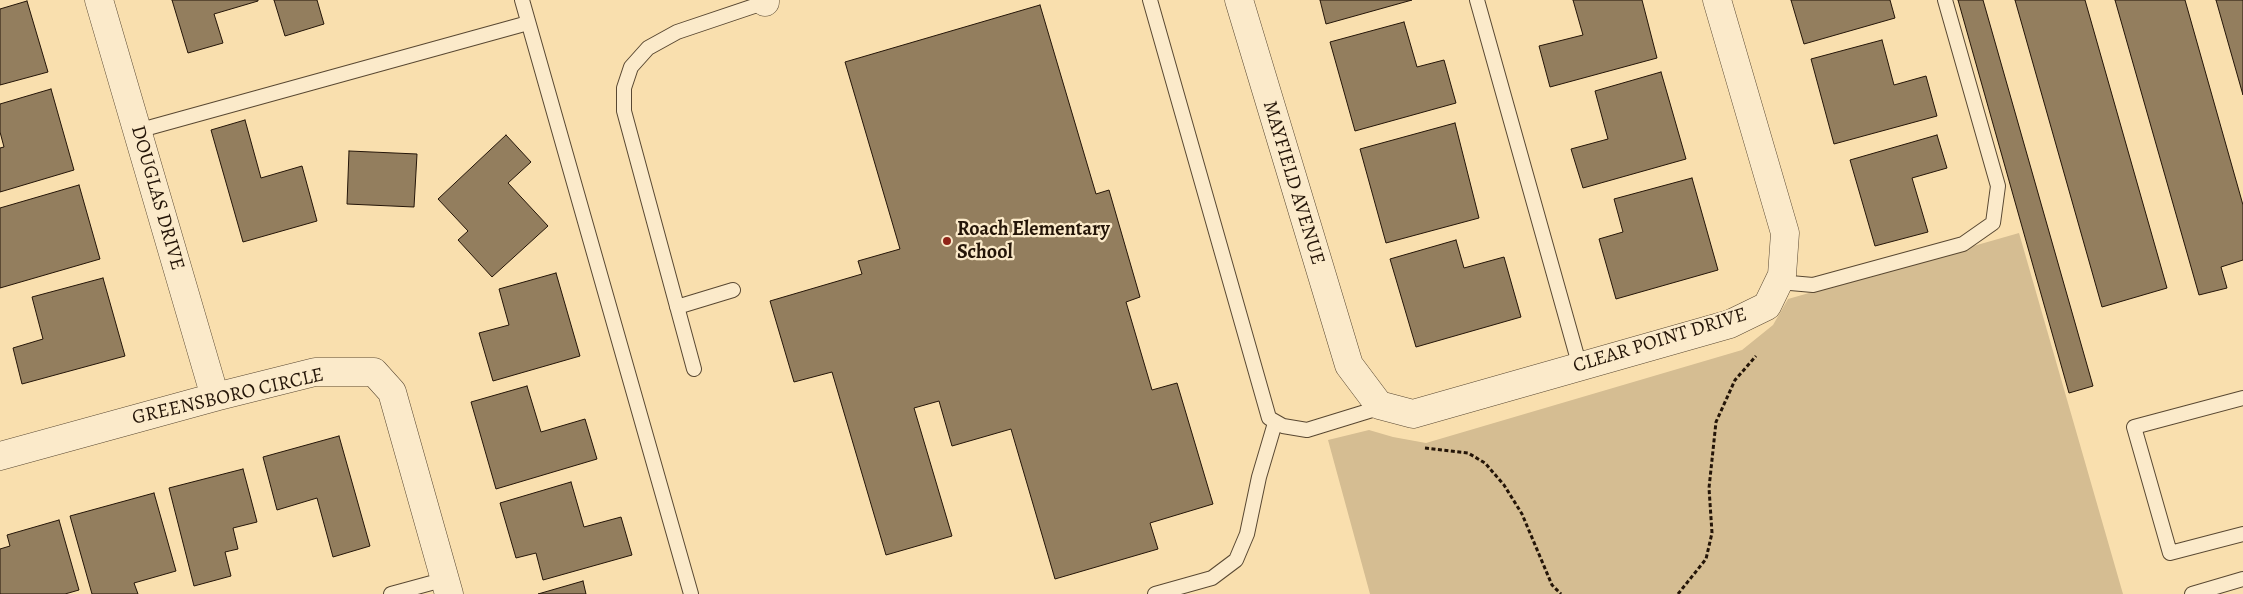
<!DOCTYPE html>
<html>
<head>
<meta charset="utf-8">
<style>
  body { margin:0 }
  canvas { display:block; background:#f9dfae }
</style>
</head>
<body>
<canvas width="2243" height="594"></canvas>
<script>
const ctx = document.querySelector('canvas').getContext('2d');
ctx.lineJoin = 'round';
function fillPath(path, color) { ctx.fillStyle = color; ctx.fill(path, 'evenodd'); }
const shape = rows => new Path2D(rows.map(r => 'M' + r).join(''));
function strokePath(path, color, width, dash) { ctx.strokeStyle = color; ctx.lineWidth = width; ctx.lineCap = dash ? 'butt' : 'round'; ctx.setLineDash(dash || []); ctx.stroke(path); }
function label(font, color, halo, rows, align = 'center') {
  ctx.font = font + ' Alegreya,serif'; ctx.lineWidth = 4.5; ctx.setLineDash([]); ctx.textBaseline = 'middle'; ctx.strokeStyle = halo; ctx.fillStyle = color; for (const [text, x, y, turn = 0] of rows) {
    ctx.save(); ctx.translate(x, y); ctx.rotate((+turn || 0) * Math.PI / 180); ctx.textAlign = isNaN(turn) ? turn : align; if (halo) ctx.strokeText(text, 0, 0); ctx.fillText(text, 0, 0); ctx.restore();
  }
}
const green = shape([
  [2019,233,2123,594,1370,594,1328,440,1369,430,1393,437,1426,443,1742,350,1773,325,1788,299]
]);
const building = shape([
  [172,0,258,0,258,1,214,14,223,43,188,53,172,0],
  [274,0,317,0,324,24,285,36,274,0],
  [1320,0,1412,0,1326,24,1320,0],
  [1573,0,1642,0,1657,58,1550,87,1539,46,1583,35,1573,0],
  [1791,0,1890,0,1895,18,1804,44,1791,0],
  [1958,0,1983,0,2093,386,2069,393,1958,0],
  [2015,0,2085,0,2167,288,2102,307,2015,0],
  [2115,0,2185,0,2243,205,2243,260,2221,267,2227,288,2199,295,2115,0],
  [2216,0,2243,0,2243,95,2216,0],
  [27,1,48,72,0,85,0,9,27,1],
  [1040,5,1096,194,1109,190,1140,297,1126,302,1152,390,1177,383,1213,504,1150,523,1158,549,1055,579,1011,429,952,446,939,401,914,408,952,536,886,555,832,372,794,382,770,301,862,274,858,261,900,249,845,62,1040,5],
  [1404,22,1417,67,1444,60,1456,103,1355,131,1330,42,1404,22],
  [1882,40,1894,85,1926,76,1937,116,1834,144,1811,59,1882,40],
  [1661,72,1686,159,1583,188,1571,149,1608,139,1595,91,1661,72],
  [51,89,74,170,0,192,0,148,4,147,0,132,0,104,51,89],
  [245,120,261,178,302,166,317,221,243,242,211,130,245,120],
  [1455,123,1479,218,1386,243,1360,149,1455,123],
  [506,135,531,162,508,183,548,226,492,277,458,240,468,231,438,199,506,135],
  [1937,135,1947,168,1912,178,1928,232,1875,246,1850,160,1937,135],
  [349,151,417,154,414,207,347,204,349,151],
  [1692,178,1718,270,1616,299,1599,239,1623,232,1614,199,1692,178],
  [79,185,100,259,0,288,0,208,79,185],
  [1456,240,1464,268,1504,257,1521,317,1416,347,1390,259,1456,240],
  [556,273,580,356,493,381,479,333,509,325,499,289,556,273],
  [103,278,125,356,22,384,13,348,43,339,32,297,103,278],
  [527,386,541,432,585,419,597,459,496,489,471,402,527,386],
  [339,436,370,546,333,557,317,498,277,510,263,457,339,436],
  [243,469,257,522,233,528,238,549,225,552,231,576,194,586,169,488,243,469],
  [571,482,584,527,621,517,632,555,543,580,536,553,516,558,500,503,571,482],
  [154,493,176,571,134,583,138,594,92,594,70,516,154,493],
  [59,520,79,590,65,594,0,594,0,549,10,546,7,535,59,520],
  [583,581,586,594,538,594,583,581]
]);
const path = shape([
  [1425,448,1468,453,1485,463,1504,485,1522,514,1552,585,1561,594],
  [1678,594,1706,559,1712,533,1709,488,1716,422,1735,380,1756,356]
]);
const lane = shape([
  [522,0,691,594],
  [1150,0,1269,418,1283,426,1307,430,1385,406],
  [1477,0,1580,367],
  [137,131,528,23],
  [1779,282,1813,285,1963,244,1993,223,1998,186,1945,0],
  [677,307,733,290],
  [694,369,624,111,624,88,631,67,648,48,677,32,769,1],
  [2243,398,2134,427,2170,553,2243,534],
  [391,594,446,579],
  [1155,594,1212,578,1236,560,1247,534,1259,477,1275,423],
  [2192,594,2243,579]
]);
const street = shape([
  [99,0,215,397],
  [765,0,765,2],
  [1239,0,1349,365,1379,405,1413,414,1730,324,1767,306,1782,275,1785,233,1717,0],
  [0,456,215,397,315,372,374,372,392,392,449,594]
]);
const markers = [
  [947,241,5,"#8f2418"]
];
const streetNames = [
  ["MAYFIELD AVENUE",1293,183,73],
  ["DOUGLAS DRIVE",157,198,74],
  ["CLEAR POINT DRIVE",1660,341,-17],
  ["GREENSBORO CIRCLE",228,397,-13]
];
const poiNames = [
  ["Roach Elementary",957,230],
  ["School",957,253]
];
fillPath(green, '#d5bd92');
fillPath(building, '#937e5e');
strokePath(building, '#241508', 1);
strokePath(lane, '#594832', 16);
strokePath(street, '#594832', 29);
strokePath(path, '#241508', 3, [4, 2.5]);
strokePath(lane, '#fbeaca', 14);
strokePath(street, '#fbeaca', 28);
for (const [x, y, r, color] of markers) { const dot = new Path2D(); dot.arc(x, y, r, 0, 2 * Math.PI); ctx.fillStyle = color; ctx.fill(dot); strokePath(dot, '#fbeaca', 2); }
label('20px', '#241508', '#fbeaca', streetNames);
label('bold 20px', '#241508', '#fbeaca', poiNames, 'left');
</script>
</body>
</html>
